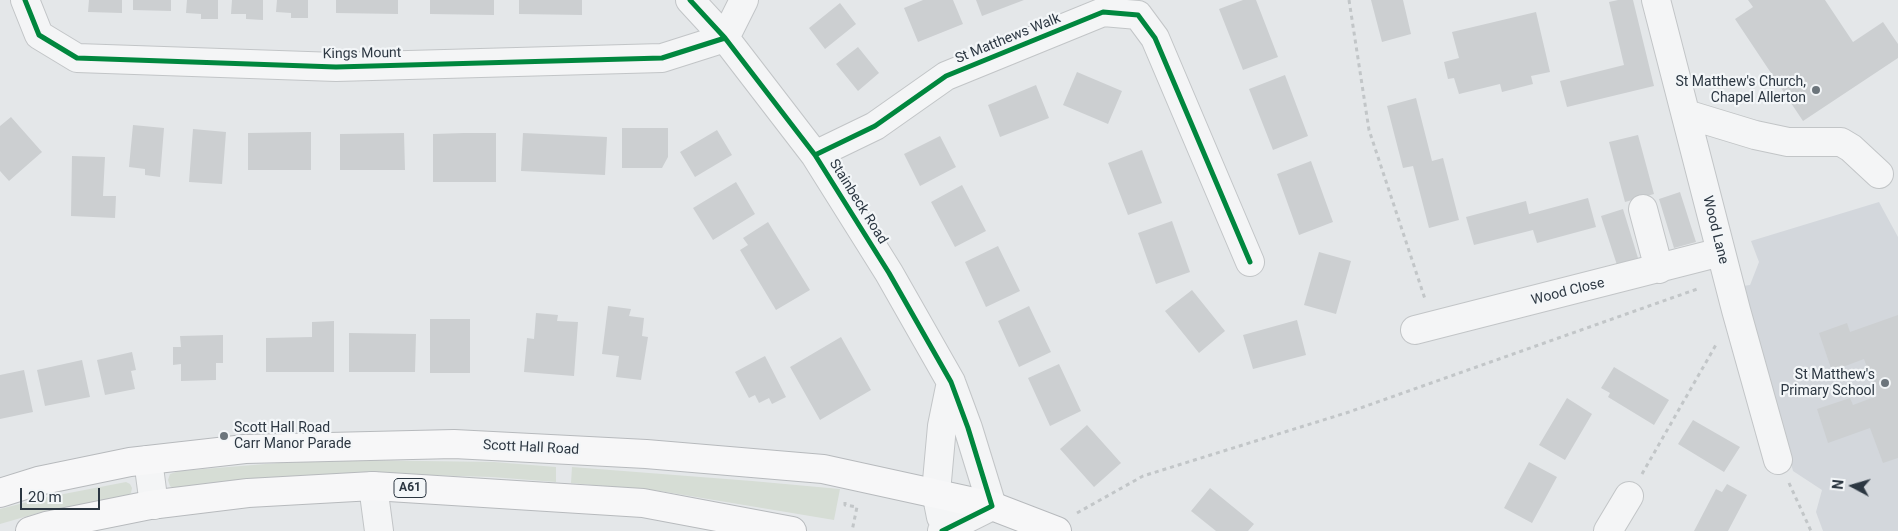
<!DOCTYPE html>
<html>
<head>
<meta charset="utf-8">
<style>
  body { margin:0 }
  #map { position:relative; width:1898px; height:531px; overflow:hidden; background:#e4e7e9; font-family:Roboto,sans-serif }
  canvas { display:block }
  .north { position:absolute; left:1828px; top:461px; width:50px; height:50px; -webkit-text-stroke:4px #f3f6f8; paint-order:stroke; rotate:276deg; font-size:14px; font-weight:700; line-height:20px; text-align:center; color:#2c3742 }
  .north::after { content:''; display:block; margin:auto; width:18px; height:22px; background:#2c3742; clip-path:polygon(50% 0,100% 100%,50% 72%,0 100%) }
  .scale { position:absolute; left:20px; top:488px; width:80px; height:22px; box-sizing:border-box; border:2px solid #2c3742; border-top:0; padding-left:6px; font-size:15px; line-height:18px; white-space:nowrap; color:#2c3742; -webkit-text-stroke:4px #f3f6f8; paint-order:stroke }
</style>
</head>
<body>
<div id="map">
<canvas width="1898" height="531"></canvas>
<div class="north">N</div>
<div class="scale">20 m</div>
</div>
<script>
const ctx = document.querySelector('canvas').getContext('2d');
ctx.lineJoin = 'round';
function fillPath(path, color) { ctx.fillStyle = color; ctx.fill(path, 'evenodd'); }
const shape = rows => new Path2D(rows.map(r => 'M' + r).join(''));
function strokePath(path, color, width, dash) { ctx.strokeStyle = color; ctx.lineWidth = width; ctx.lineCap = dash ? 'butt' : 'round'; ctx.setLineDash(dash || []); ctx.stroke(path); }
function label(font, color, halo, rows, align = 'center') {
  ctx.font = font + ' Roboto,sans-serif'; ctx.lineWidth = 4.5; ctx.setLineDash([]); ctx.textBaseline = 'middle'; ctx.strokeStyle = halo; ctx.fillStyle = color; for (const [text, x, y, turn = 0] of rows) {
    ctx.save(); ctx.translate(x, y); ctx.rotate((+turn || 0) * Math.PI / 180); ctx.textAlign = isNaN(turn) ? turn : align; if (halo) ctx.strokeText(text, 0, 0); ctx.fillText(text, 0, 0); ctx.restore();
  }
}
const built = shape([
  [1879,202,1898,237,1898,531,1823,531,1816,512,1822,490,1793,471,1743,286,1750,285,1759,262,1751,241]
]);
const green = shape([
  [351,460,494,462,556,467,556,482,492,477,424,475,351,476,174,489,170,486,168,480,170,474,179,471,278,463],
  [572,467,752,481,840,489,834,520,660,491,571,483],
  [126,482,130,484,132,488,131,493,129,495,45,511,0,524,0,509,43,498]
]);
const building = shape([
  [89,0,122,0,122,13,88,12],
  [133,0,171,0,171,11,133,10],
  [187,0,218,0,218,19,201,19,201,14,186,13],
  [232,0,263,0,263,20,246,19,246,14,231,14],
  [277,0,308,0,308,18,291,18,291,13,276,12],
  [336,0,398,0,398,14,336,13],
  [430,0,494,0,494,15,430,14],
  [519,0,582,0,582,15,519,14],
  [923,0,953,0,963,24,918,42,904,8],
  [976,0,1024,0,982,16],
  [1243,0,1256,0,1278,57,1243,70,1219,9],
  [1371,0,1403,0,1411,34,1382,42],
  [1618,0,1633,0,1654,86,1567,107,1560,81,1624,65,1609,2],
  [1748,0,1825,0,1853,42,1883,22,1898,44,1898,58,1803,121,1735,19,1753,7],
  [840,3,856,24,825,49,809,28],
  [1536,12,1550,72,1531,76,1533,84,1502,92,1500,84,1459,94,1454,78,1448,79,1444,62,1459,58,1452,32],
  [858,47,879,73,858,91,836,64],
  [1077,72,1122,91,1108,124,1063,105],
  [1285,75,1308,136,1273,150,1249,89],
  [1036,85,1049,118,1000,137,988,105],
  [1416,98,1432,161,1443,158,1459,220,1429,228,1413,166,1403,168,1387,106],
  [11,117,42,152,9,181,0,171,0,126],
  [133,125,164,128,160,177,145,175,145,169,129,167],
  [622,128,668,128,668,157,662,168,622,168],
  [193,129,226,132,222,184,189,182],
  [717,130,732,155,695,177,680,152],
  [311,132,311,170,248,170,248,133],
  [404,133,405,170,340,170,340,134],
  [464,133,496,133,496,182,433,182,433,134],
  [523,133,607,137,605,175,521,171],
  [1638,135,1654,194,1625,202,1609,142],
  [940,136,956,167,920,186,904,154],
  [1142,150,1162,203,1128,215,1108,163],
  [72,156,105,157,103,196,116,196,115,218,71,216],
  [1311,161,1333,222,1299,235,1277,174],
  [736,182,755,214,713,240,693,208],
  [962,185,986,231,955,247,931,202],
  [1680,192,1696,242,1674,248,1659,199],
  [1588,198,1596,227,1537,243,1533,230,1474,245,1466,217,1526,201,1529,214],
  [1623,209,1638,258,1617,265,1601,216],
  [1172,221,1190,272,1156,284,1138,233],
  [768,222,810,290,776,310,740,250,748,245,743,238],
  [998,246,1020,291,986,307,965,262],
  [1319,252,1351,261,1336,314,1304,305],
  [1192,290,1225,331,1199,353,1165,311],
  [608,306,631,309,629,316,644,318,642,336,648,337,641,380,616,377,619,356,602,354],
  [1029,306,1051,352,1019,367,998,321],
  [536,313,558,315,557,321,578,322,574,376,524,372,527,338,534,339],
  [1898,315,1898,458,1883,463,1870,428,1828,443,1817,409,1850,398,1853,405,1877,396,1864,359,1832,371,1819,333,1847,323,1850,332],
  [430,319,470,319,470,373,430,373],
  [1297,320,1306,355,1253,369,1243,335],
  [334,321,334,372,266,372,266,338,312,337,312,322],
  [349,333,416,334,415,372,349,372],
  [223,335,223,363,216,363,216,380,181,381,181,364,173,365,173,347,181,347,180,336],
  [841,337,871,390,820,420,790,367],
  [132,352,136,370,131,371,135,389,105,395,97,360],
  [765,356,786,397,772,404,769,398,759,403,755,395,749,398,735,372],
  [82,360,90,397,45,406,37,370],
  [1059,364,1081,411,1050,426,1028,378],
  [1614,367,1669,400,1654,425,1608,397,1610,393,1601,388],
  [24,370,33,412,0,419,0,375],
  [1567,398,1592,414,1565,460,1539,445],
  [1693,420,1740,447,1724,472,1678,444],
  [1087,425,1121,463,1094,487,1060,449],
  [1529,462,1557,477,1532,523,1504,508],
  [1727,484,1747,495,1728,531,1694,531,1716,489,1722,492],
  [1210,488,1254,524,1248,531,1216,531,1191,511]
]);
const path = shape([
  [1349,0,1369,130,1425,299],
  [1642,474,1717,343],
  [1789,483,1811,531],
  [845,502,845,505,857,507,852,531],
  [1077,513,1143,476,1349,412,1700,288]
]);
const minor = shape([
  [25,0,39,35,77,58,336,67,662,58,725,38,744,0],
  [690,0,725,38,815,155,889,273,951,382,968,428,992,506,942,531],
  [1656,0,1736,310,1778,460],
  [1686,114,1755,135,1788,142,1841,142,1851,148,1879,174],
  [815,155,875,126,946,76,1103,12,1138,15,1155,38,1250,262],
  [1643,209,1659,269],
  [1415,330,1721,252],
  [148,460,154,505],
  [373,486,379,531],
  [941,517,936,492,942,426,951,382],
  [1608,531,1629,496]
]);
const highway = shape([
  [0,493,38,481,130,462,245,449,454,444,646,454,823,469,992,506,1057,531],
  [30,531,46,526,150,505,248,493,373,486,643,503,792,531]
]);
const cycleway = shape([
  [25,0,39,35,77,58,336,67,662,58,725,38],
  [690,0,725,38,815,155,889,273,951,382,968,428,992,506,942,531],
  [815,155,875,126,946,76,1103,12,1138,15,1155,38,1250,262]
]);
const markers = [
  [1816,90,5,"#6c757c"],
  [1885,383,5,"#6c757c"],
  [224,436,5,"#6c757c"]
];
const shields = [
  [410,488,32]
];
const shieldNames = [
  ["A61",410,488]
];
const streetNames = [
  ["St Matthews Walk",1008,39,-22],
  ["Kings Mount",362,54,-1],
  ["Stainbeck Road",858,202,58],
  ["Wood Lane",1715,230,76],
  ["Wood Close",1568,292,-14],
  ["Scott Hall Road",531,448,3]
];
const poiNames = [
  ["St Matthew's Church,",1806,82],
  ["Chapel Allerton",1806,98],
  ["St Matthew's",1875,375],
  ["Primary School",1875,391],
  ["Scott Hall Road",234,428,"left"],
  ["Carr Manor Parade",234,444,"left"]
];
fillPath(built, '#d3d7dc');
fillPath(green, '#d6ddd5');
fillPath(building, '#cccfd1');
strokePath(minor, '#c2c5c7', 30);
strokePath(highway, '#b7babd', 30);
strokePath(path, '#c2c6c8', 3, [4, 4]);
strokePath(minor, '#f4f5f6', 28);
strokePath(highway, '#f7f7f8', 28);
strokePath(cycleway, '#00873e', 5);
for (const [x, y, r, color] of markers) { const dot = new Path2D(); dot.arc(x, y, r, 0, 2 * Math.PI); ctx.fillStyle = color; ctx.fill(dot); strokePath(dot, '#f3f6f8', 2); }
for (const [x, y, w] of shields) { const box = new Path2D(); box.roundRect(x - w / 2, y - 9.5, w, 19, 4); ctx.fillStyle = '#f3f6f8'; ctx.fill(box); strokePath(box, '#2c3742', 1); }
label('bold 12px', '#2c3742', null, shieldNames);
label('14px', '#2c3742', '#f3f6f8', streetNames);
label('14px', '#2c3742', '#f3f6f8', poiNames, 'right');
</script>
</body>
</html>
